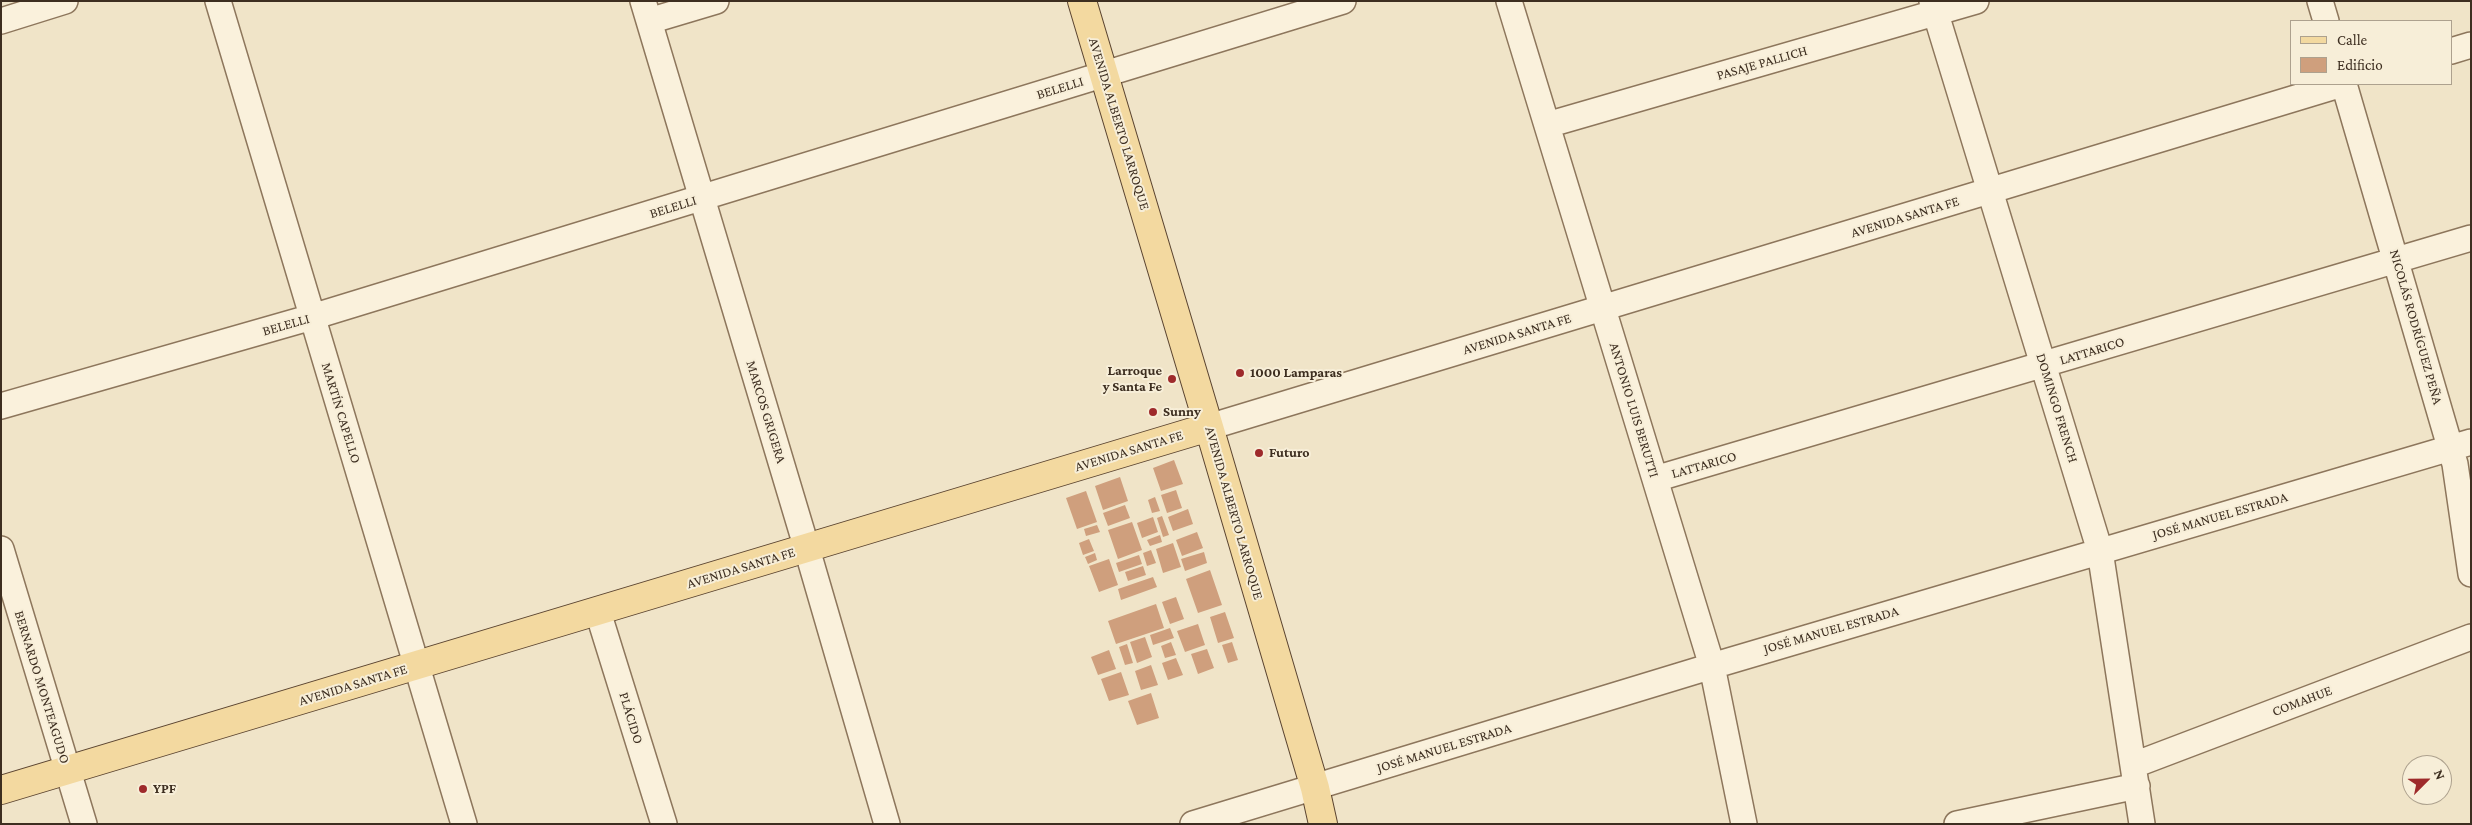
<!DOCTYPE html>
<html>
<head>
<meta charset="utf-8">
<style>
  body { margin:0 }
  #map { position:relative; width:2472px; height:825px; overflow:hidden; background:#f0e4c8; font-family:"Crimson Pro",serif }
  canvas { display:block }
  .frame { position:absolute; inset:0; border:2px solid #3d2e20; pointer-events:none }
  .legend { position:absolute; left:2290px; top:20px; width:162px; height:65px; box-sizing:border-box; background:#f7eed8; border:1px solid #ada18e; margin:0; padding:6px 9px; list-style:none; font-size:15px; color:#3d2e20 }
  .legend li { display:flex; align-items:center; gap:10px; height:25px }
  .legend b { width:25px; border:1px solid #ada18e }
  .north { position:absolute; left:2402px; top:755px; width:50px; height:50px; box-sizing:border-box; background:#f7eed8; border:1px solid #ada18e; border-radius:50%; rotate:67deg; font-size:14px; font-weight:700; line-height:20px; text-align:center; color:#3d2e20 }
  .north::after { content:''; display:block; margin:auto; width:18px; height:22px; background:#9e2a2b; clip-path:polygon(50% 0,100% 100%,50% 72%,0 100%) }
</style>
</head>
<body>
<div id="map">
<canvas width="2472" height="825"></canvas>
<div class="frame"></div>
<ul class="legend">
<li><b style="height:6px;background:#f3d9a0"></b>Calle</li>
<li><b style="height:14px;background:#cf9f7d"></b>Edificio</li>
</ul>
<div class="north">N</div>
</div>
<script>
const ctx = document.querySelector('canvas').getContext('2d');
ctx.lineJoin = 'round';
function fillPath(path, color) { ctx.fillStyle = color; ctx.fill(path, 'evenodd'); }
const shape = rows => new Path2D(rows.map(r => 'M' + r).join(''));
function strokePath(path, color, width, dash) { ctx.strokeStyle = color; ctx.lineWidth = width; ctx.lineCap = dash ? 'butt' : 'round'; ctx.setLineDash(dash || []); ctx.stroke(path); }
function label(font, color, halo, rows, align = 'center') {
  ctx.font = font + ' "Crimson Pro",serif'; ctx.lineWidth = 4; ctx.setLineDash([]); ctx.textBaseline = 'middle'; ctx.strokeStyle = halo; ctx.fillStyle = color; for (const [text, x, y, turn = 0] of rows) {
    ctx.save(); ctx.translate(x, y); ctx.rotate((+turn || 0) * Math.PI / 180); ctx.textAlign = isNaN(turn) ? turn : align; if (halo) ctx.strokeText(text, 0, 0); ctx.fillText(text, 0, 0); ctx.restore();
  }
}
const building = shape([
  [1174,460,1183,484,1161,491,1153,468],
  [1120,477,1128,501,1103,510,1095,486],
  [1176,490,1182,508,1167,513,1161,495],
  [1086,491,1097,522,1077,529,1066,498],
  [1155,497,1160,511,1152,513,1148,500],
  [1125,505,1130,518,1108,526,1103,513],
  [1188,509,1193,524,1173,531,1168,517],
  [1162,516,1169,535,1163,537,1157,518],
  [1153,517,1158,532,1142,538,1137,523],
  [1132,522,1142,550,1118,559,1108,530],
  [1097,525,1100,532,1086,536,1084,529],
  [1197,532,1203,548,1182,556,1176,540],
  [1160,535,1162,542,1150,546,1147,540],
  [1089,539,1094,551,1083,555,1079,543],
  [1173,543,1181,567,1163,573,1156,549],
  [1151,550,1156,563,1147,566,1143,553],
  [1204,552,1207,563,1185,571,1181,559],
  [1095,553,1097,560,1088,564,1085,557],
  [1139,555,1142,564,1119,572,1116,563],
  [1109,559,1118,585,1099,592,1089,566],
  [1143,566,1146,575,1128,581,1125,572],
  [1210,570,1222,605,1198,613,1186,579],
  [1153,577,1157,587,1121,600,1118,589],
  [1176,597,1184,619,1170,624,1162,602],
  [1156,604,1164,628,1116,644,1108,621],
  [1225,612,1234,638,1218,643,1210,617],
  [1198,624,1205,645,1185,652,1177,631],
  [1170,628,1174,638,1153,645,1150,635],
  [1145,637,1152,657,1137,663,1130,642],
  [1171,642,1176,655,1165,658,1161,646],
  [1232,642,1238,660,1228,663,1222,645],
  [1127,644,1133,663,1125,665,1119,647],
  [1207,649,1214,668,1198,674,1191,654],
  [1109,650,1116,669,1098,675,1091,657],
  [1176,658,1183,675,1168,680,1162,663],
  [1151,665,1158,685,1141,690,1135,671],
  [1121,672,1129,695,1109,701,1101,679],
  [1151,693,1159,718,1137,725,1128,701]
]);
const minor = shape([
  [218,1,464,824],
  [643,1,807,549,887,824],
  [1509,1,1712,666,1744,824],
  [1932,1,2100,551,2142,824],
  [2320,1,2326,21],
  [1,21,65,1],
  [649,21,716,1],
  [2451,51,2471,45],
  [2344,84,2455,464,2471,574],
  [1547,125,1976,1],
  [1,406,312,317,1343,1],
  [1209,427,2342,84],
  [1655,479,2471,238],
  [1,549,84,824],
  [598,612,664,824],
  [2134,765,2471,637],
  [1193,824,1712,666,2471,442],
  [1957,824,2137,786]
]);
const major = shape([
  [1082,1,1209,427,1315,788,1323,824],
  [1,790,1209,427]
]);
const markers = [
  [1240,373,5,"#9e2a2b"],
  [1172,379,5,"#9e2a2b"],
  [1153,412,5,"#9e2a2b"],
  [1259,453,5,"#9e2a2b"],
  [143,789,5,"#9e2a2b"]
];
const streetNames = [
  ["PASAJE PALLICH",1762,63,-16],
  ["BELELLI",1060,88,-17],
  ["AVENIDA ALBERTO LARROQUE",1119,124,73],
  ["BELELLI",673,207,-17],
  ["AVENIDA SANTA FE",1905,217,-17],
  ["BELELLI",286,325,-16],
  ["NICOLÁS RODRÍGUEZ PEÑA",2416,327,74],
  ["AVENIDA SANTA FE",1517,334,-17],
  ["LATTARICO",2092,351,-17],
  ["DOMINGO FRENCH",2057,408,73],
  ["ANTONIO LUIS BERUTTI",1634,410,73],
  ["MARCOS GRIGERA",766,412,73],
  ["MARTÍN CAPELLO",341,413,73],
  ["AVENIDA SANTA FE",1129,451,-17],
  ["LATTARICO",1704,465,-16],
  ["AVENIDA ALBERTO LARROQUE",1234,513,74],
  ["JOSÉ MANUEL ESTRADA",2220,516,-16],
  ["AVENIDA SANTA FE",741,568,-17],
  ["JOSÉ MANUEL ESTRADA",1831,630,-16],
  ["AVENIDA SANTA FE",353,685,-17],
  ["BERNARDO MONTEAGUDO",42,687,73],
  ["COMAHUE",2302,701,-21],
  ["PLÁCIDO",631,718,73],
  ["JOSÉ MANUEL ESTRADA",1444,748,-17]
];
const poiNames = [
  ["Larroque",1162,371,"right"],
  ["y Santa Fe",1162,387,"right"],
  ["1000 Lamparas",1250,373],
  ["Sunny",1163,412],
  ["Futuro",1269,453],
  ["YPF",153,789]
];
fillPath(building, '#cf9f7d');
strokePath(minor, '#8d765c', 28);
strokePath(major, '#5b4430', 30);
strokePath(minor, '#faf1dc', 25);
strokePath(major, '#f3d9a0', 28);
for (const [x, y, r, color] of markers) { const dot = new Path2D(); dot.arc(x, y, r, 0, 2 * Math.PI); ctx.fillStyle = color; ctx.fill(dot); strokePath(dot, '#f7eed8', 2); }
label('14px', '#3d2e20', '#f7eed8', streetNames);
label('bold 14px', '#3d2e20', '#f7eed8', poiNames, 'left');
</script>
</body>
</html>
